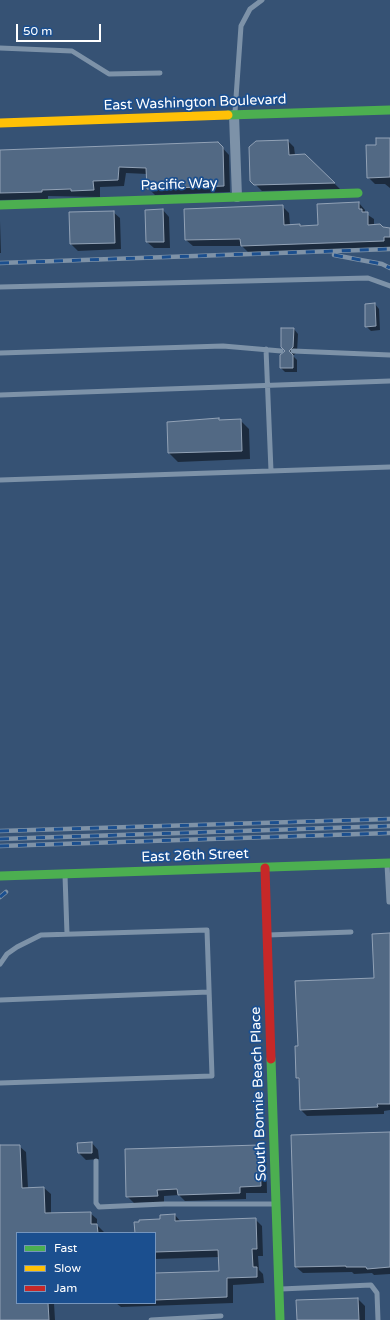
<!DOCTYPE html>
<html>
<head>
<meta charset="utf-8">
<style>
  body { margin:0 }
  #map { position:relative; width:390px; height:1320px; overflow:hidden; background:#365274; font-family:"Varela Round",sans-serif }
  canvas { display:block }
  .legend { position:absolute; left:16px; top:1232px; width:140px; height:72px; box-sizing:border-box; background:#1b4f8f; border:1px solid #7695bc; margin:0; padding:5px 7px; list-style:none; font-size:12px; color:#fff }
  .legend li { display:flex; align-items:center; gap:8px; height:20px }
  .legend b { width:20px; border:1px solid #7695bc }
  .scale { position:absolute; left:16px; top:24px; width:85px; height:18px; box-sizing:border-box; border:2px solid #fff; border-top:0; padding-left:5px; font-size:12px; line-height:14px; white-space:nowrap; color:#fff; -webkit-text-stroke:3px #1b4f8f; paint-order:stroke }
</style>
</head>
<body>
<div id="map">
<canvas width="390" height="1320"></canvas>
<ul class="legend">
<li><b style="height:5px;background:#4caf50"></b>Fast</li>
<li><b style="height:5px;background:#ffc107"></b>Slow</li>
<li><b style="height:5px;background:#c62828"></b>Jam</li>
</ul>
<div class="scale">50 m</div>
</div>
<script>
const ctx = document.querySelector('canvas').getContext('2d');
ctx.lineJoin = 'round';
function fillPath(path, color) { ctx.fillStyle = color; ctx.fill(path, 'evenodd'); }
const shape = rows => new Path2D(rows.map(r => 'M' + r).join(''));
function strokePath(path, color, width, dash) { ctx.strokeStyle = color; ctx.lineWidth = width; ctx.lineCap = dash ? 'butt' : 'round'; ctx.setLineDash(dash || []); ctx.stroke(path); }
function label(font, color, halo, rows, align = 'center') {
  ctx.font = font + ' "Varela Round",sans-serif'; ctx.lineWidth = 3.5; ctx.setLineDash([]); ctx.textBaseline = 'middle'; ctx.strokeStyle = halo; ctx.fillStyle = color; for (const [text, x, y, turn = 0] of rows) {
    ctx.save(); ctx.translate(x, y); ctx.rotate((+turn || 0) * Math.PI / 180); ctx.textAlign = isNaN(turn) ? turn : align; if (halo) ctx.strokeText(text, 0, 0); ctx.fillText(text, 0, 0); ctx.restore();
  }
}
const shadow = shape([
  [390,139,390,188,385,184,375,184,368,177,377,146],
  [288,141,294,147,295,155,305,155,340,189,262,191,251,180],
  [218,143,229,155,230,192,155,195,148,188,147,174,126,173,124,186,100,187,100,197,48,196,48,199,0,200,0,151],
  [359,203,365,210,365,213,374,219,374,225,390,229,390,247,248,252,242,246,193,246,186,240,282,206,289,213,290,225,319,226],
  [163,210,169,217,170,248,154,248,147,242],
  [113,212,120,218,121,249,78,251,71,244],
  [0,221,1,253,0,253],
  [375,304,379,309,380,330,371,331,366,326],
  [294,329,298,334,297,352,293,356,297,360,297,372,285,372,281,368],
  [219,419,221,421,240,420,249,429,250,459,178,462,169,453],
  [390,934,390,1110,384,1111,384,1114,307,1116,301,1110,300,1081,297,1078,299,1046,375,979],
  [390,1133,390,1274,374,1275,372,1273,354,1274,352,1272,303,1273,296,1267],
  [92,1143,98,1150,99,1159,86,1160,79,1153,78,1144],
  [0,1146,19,1146,26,1152,28,1188,44,1188,51,1194,51,1214,90,1213,97,1219,97,1225,104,1232,17,1233,17,1303,54,1303,55,1320,0,1320],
  [259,1146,266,1152,267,1193,246,1193,246,1199,185,1201,179,1195,164,1196,164,1202,134,1203,127,1196],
  [175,1215,181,1222,255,1219,262,1226,263,1256,258,1256,259,1270,263,1274,264,1283,233,1285,233,1303,121,1307,116,1303,155,1303,155,1274,220,1272,219,1257,155,1259,155,1233,136,1233,161,1220],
  [358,1299,365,1306,365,1320,298,1320]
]);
const building = shape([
  [376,138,390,138,390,177,367,178,366,145,376,145,376,138],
  [288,140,289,155,305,154,335,183,254,185,250,181,249,147,256,141,288,140],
  [218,142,223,147,224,186,147,189,146,168,119,167,118,180,93,181,94,190,71,191,71,189,42,190,42,192,0,193,0,150,218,142],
  [359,202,359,209,362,209,362,212,368,212,368,225,380,224,383,227,390,228,390,237,384,237,384,241,241,246,240,239,185,240,184,209,283,205,284,225,300,224,300,226,318,225,317,204,359,202],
  [163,209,164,242,146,242,145,210,163,209],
  [114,211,115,243,70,244,69,212,114,211],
  [375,303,376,326,365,327,365,304,375,303],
  [281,328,294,328,293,347,289,351,293,355,293,368,280,368,280,355,285,351,281,347,281,328],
  [219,418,219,420,241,419,242,451,168,453,167,422,219,418],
  [390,933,390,1104,377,1104,378,1107,300,1110,299,1078,296,1078,295,1046,298,1046,295,981,374,978,372,934,390,933],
  [390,1132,390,1267,367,1269,366,1267,346,1267,346,1266,295,1267,291,1135,390,1132],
  [92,1142,92,1153,78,1153,77,1143,92,1142],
  [0,1145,20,1145,22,1188,44,1187,45,1213,91,1212,91,1224,97,1224,98,1233,17,1233,17,1303,48,1303,49,1320,0,1320,0,1145],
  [259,1145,261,1186,240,1187,240,1193,178,1195,177,1189,157,1190,158,1196,126,1197,125,1149,259,1145],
  [175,1214,175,1221,256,1218,257,1249,252,1249,253,1267,257,1267,257,1277,227,1278,227,1297,155,1300,155,1273,219,1271,218,1250,155,1252,155,1233,135,1233,134,1222,139,1222,139,1220,160,1219,160,1215,175,1214],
  [358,1298,359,1320,297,1320,296,1300,358,1298]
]);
const lane = shape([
  [0,48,72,51,109,74,160,73],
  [235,112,241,26,250,9,262,0],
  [0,287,368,278,390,286],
  [266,349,271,471],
  [293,351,390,355],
  [0,353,223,346,281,351],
  [0,395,390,381],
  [0,480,390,467],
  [387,864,389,902,390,902],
  [65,875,67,934],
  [268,935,351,932],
  [0,964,7,954,17,947,41,935,207,930,212,1076,0,1083],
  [0,1000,209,992],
  [96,1161,96,1203,99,1207,164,1204,275,1204],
  [281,1289,371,1285,377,1293,378,1320],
  [151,1320,221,1316]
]);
const street = shape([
  [234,115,237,197]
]);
const fast = shape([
  [228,115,390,110],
  [0,205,358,193],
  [0,876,390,863],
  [271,1059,280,1320]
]);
const slow = shape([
  [0,123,228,115]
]);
const jam = shape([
  [265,868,271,1059]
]);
const rail = shape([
  [334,255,382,264,390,268],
  [0,263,390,249],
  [0,831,390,819],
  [0,839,390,826],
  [0,846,390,833],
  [0,897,6,892]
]);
const streetNames = [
  ["East Washington Boulevard",195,103,-2],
  ["Pacific Way",179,185,-2],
  ["East 26th Street",195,856,-2],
  ["South Bonnie Beach Place",259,1094,-92]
];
fillPath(shadow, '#0007');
fillPath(building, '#526984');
strokePath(building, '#92a2b6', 1);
strokePath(lane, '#7d92a8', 5);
strokePath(street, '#7d92a8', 10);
strokePath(fast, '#4caf50', 9);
strokePath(slow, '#ffc107', 9);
strokePath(jam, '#c62828', 9);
strokePath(rail, '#7e92a7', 4.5);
strokePath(rail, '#1b4f8f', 3, [9]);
label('14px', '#fff', '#1b4f8f', streetNames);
</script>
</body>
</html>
